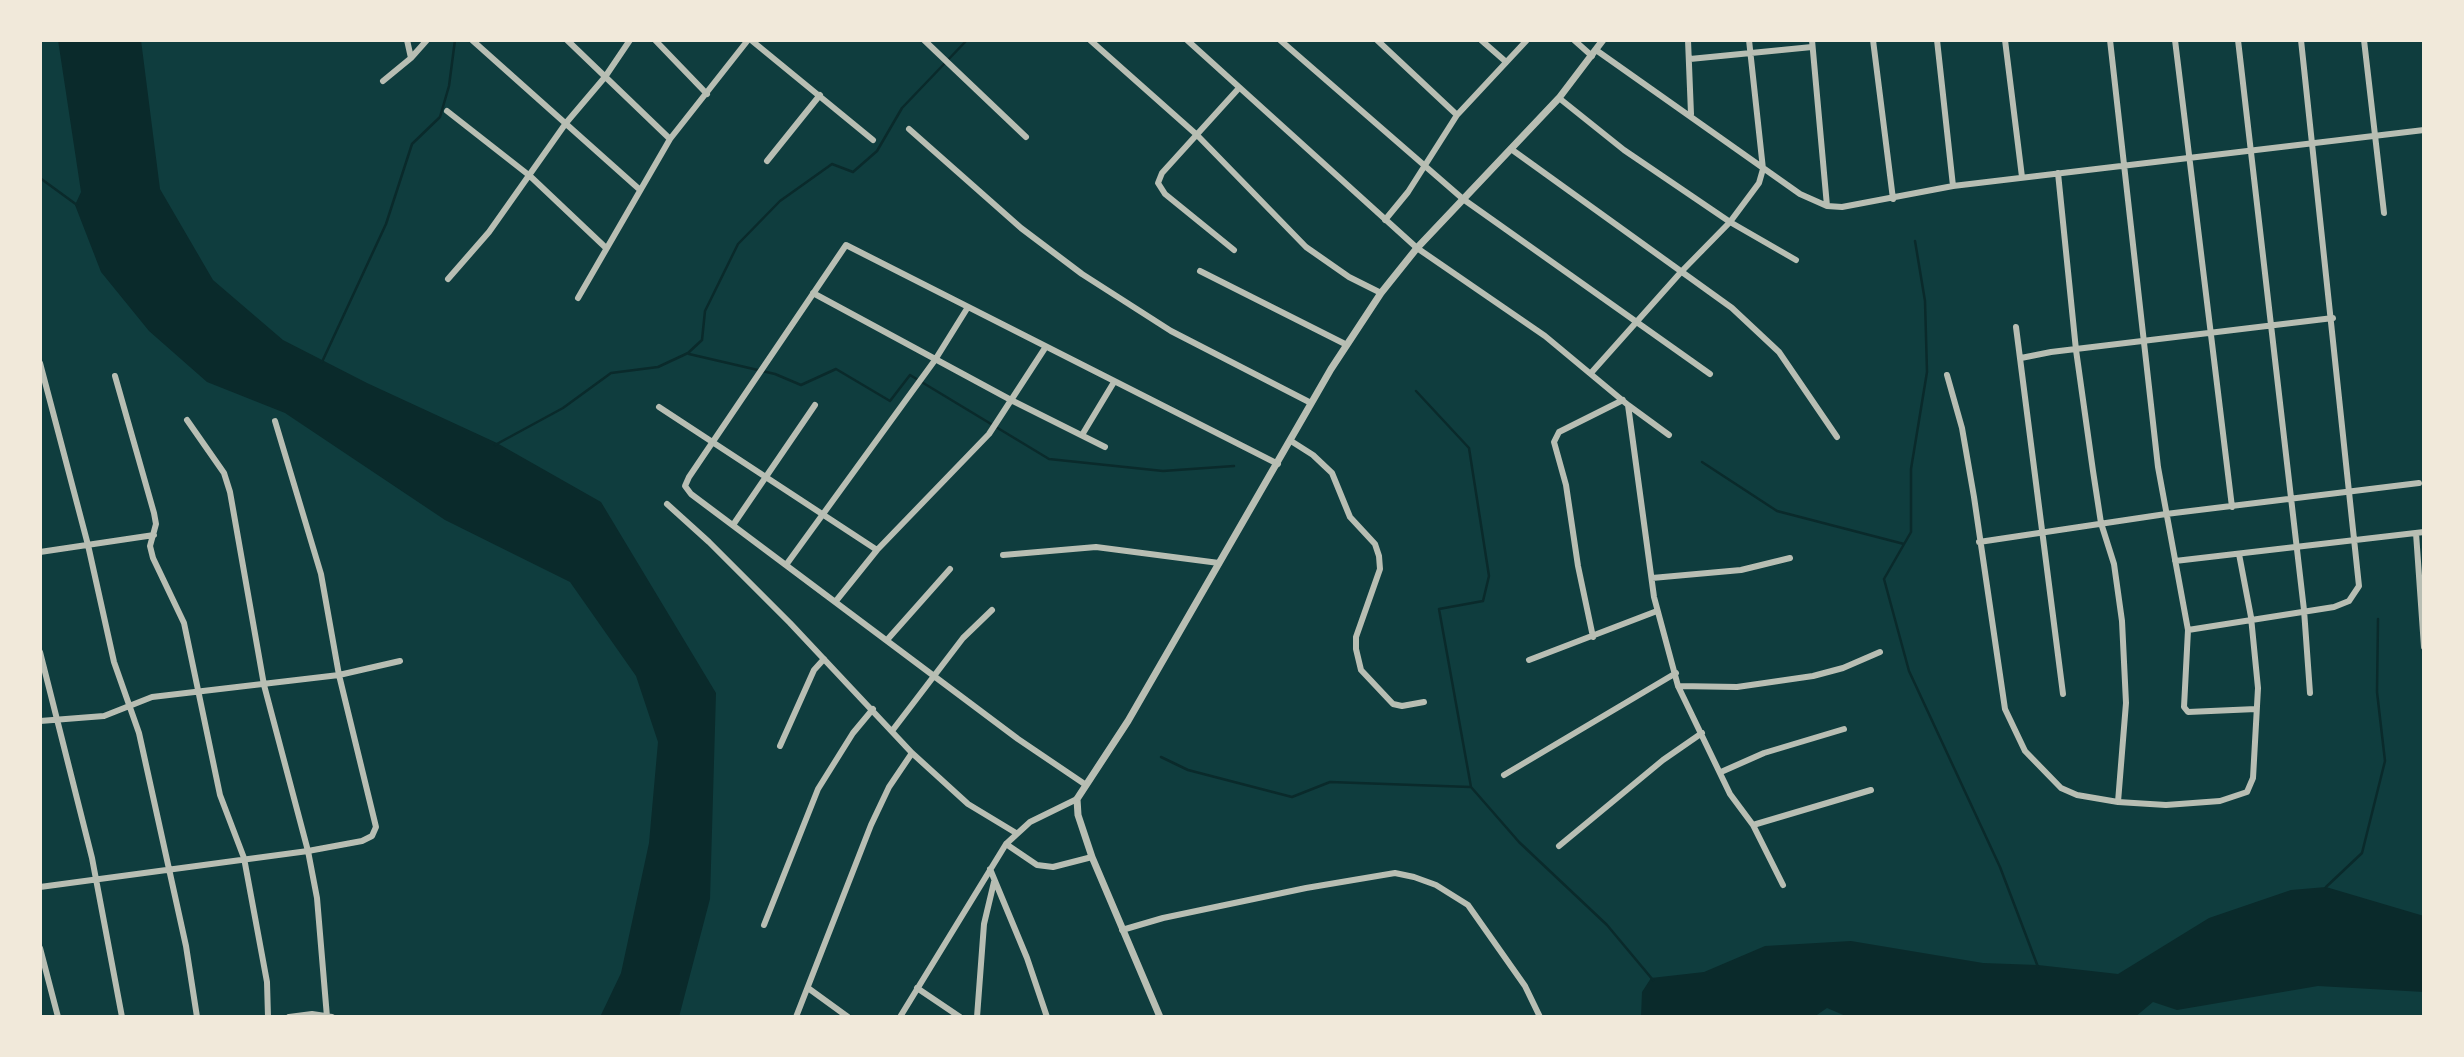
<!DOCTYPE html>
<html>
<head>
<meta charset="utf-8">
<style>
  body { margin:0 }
  #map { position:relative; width:2464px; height:1057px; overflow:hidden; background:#0f3d3e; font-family:"Exo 2",sans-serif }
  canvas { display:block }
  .frame { position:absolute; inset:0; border:42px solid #f1e9da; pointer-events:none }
</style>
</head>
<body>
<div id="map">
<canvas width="2464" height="1057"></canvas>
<div class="frame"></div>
</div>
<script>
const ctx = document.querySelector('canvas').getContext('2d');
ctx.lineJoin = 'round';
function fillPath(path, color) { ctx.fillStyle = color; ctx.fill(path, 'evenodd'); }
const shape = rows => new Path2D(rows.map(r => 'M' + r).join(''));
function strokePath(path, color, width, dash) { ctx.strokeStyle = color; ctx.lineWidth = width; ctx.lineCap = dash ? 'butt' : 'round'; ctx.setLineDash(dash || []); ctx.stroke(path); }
const water = shape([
  [58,40,141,40,160,189,213,280,283,340,367,383,497,443,601,502,716,693,710,899,679,1017,600,1017,621,973,649,843,658,742,636,676,570,582,445,520,285,413,207,382,149,331,101,272,75,205,81,192],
  [2326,887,2424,916,2424,992,2318,986,2177,1010,2153,1002,2135,1017,1848,1017,1827,1008,1814,1017,1641,1017,1642,992,1651,978,1704,972,1765,946,1851,941,1983,963,2038,965,2118,974,2209,918,2291,890]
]);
const stream = shape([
  [40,178,77,205],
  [1915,241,1925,301,1927,372,1911,469,1911,532,1884,579,1909,671,2000,867,2038,967],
  [689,354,775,374,801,385,836,369,890,401,910,375,1049,459,1163,471,1234,466],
  [322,362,386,224,412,144,440,117,449,86,455,40],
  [1416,391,1469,448,1489,576,1483,601,1439,609,1471,787,1519,842,1607,925,1653,980],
  [495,445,563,408,611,373,658,367,688,353,702,340,705,311,738,244,780,201,832,164,853,172,877,151,902,108,967,40],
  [1702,462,1777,511,1904,544],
  [1161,757,1188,770,1292,797,1330,782,1470,787],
  [2326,887,2362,853,2385,761,2377,692,2378,619]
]);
const minor = shape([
  [407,40,411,58],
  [472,40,639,189],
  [567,40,670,139],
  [655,40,707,94],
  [751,40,873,140],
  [924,40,1026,137],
  [1090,40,1197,135,1306,247,1349,277,1381,293],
  [1187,40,1417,248,1545,336,1628,405,1654,597,1678,686,1730,794,1753,825,1783,885],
  [1280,40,1463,199,1710,374],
  [1377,40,1457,115],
  [1481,40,1505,61],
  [1574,40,1592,56],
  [1688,40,1691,114],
  [1812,40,1827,206],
  [1873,40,1893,199],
  [1937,40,1953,186],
  [2005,40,2022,177],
  [2110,40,2158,467,2188,630,2184,707,2188,712,2256,709],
  [2175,40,2232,507],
  [2238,40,2304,610,2310,693],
  [2364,40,2384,213],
  [1596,50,1800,194,1827,206,1842,207,1953,186,2424,130],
  [1690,59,1812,47],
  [383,81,411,58,427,40],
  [1559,98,1624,150,1730,222,1796,260],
  [447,111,530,176,605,247],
  [909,129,1021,228,1082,274,1171,331,1311,403],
  [1511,149,1732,308,1779,352,1837,437],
  [767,161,820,95],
  [2058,173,2076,350,2093,471,2101,523,2114,564,2122,621,2126,703,2118,802],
  [1385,220,1408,192,1457,115,1527,40],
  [1234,250,1165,194,1158,183,1162,173,1239,88],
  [1200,271,1347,345],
  [448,279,489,232,566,123,605,77,630,40],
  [813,293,1011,400,1105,447],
  [578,298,670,139,748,40],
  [2016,327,2063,694],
  [2021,358,2051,352,2333,318],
  [40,363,88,545,114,662,139,733,186,946,197,1017],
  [1591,373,1681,272,1730,222,1759,183,1763,169,1749,40],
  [1947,375,1962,428,1974,497,2005,709,2025,751,2061,788,2077,795,2118,802,2166,805,2220,801,2247,792,2253,778,2258,688,2251,617,2239,554],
  [115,376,154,513,156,524,150,546,153,558,184,623,220,795,244,858,267,982,268,1017],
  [1628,405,1669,435],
  [659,407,877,550],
  [187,420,224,473,230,492,264,685,308,851,317,898,327,1017],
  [1082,435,1114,382],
  [1291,441,1313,455,1332,473,1350,517,1375,544,1379,556,1380,569,1356,637,1356,649,1361,670,1393,704,1402,706,1424,702],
  [667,504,709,542,790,623,912,753,968,804,1016,833],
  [733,525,815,405],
  [2416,533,2424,647],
  [1979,542,2166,514,2419,483],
  [40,552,154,535],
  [1003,555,1096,547,1219,563],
  [2175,561,2424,532],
  [786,565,935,360,968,307],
  [1652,578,1741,570,1790,558],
  [836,601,877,550,989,434,1045,348],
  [2188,630,2334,607,2349,601,2359,586,2301,40],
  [1593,637,1578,566,1566,485,1554,442,1559,432,1623,400],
  [887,640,950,569],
  [40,652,92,858,122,1017],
  [1529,660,1657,611],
  [1678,686,1737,687,1813,676,1843,668,1880,652],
  [40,721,104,716,152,697,339,675,400,661],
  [892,731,963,638,992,610],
  [780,746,814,670,824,659],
  [1721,772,1764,753,1844,729],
  [1504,775,1676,673],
  [1086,785,1018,739,691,494,685,486,689,477,846,245,1278,464],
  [1753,825,1871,790],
  [1006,844,1037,865,1053,867,1092,857],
  [1559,846,1663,760,1702,733],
  [990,869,1027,958,1047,1017],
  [40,887,308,851,362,841,372,836,376,827,339,675,321,574,275,421],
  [764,925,818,789,853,733,873,709],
  [1122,930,1163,918,1306,888,1395,873,1414,877,1436,885,1468,905,1525,986,1540,1017],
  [40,948,58,1017],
  [808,988,848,1017],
  [917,988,960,1017],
  [289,1017,312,1014,332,1017],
  [796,1017,871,825,889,787,912,753],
  [900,1017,1006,844,1030,822,1077,799],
  [977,1017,984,924,994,882]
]);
const tertiary = shape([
  [1160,1017,1092,857,1078,815,1077,799,1128,721,1331,369,1381,293,1417,248,1559,98,1603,40]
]);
fillPath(water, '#0a2a2b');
strokePath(stream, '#0a2a2b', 2.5);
strokePath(minor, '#b8beb3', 6);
strokePath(tertiary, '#b8beb3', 7);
</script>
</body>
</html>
